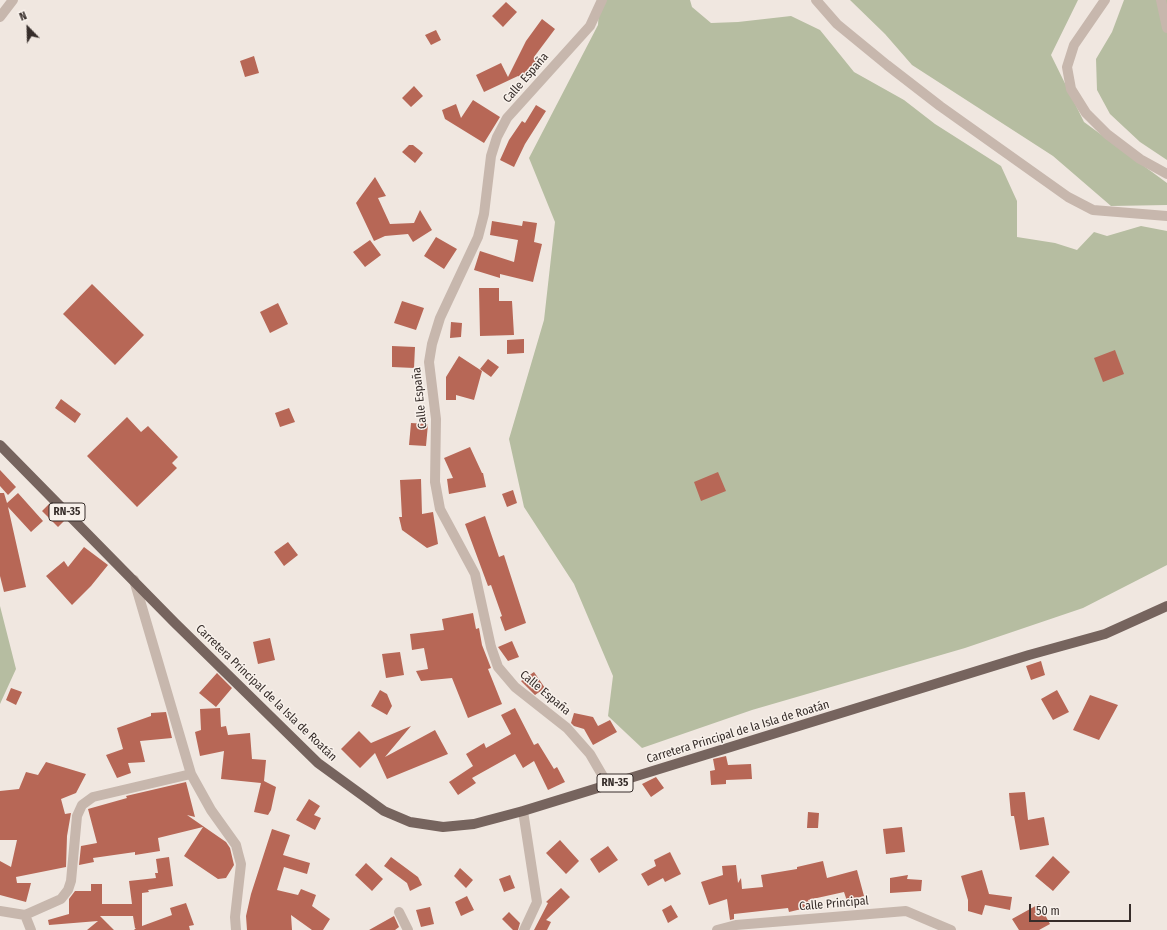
<!DOCTYPE html>
<html>
<head>
<meta charset="utf-8">
<style>
  body { margin:0 }
  #map { position:relative; width:1167px; height:930px; overflow:hidden; background:#f0e7e0; font-family:"Fira Sans Condensed",sans-serif }
  canvas { display:block }
  .north { position:absolute; left:8px; top:8px; width:40px; height:40px; -webkit-text-stroke:3px #f8f1eb; paint-order:stroke; rotate:337deg; font-size:11px; font-weight:700; line-height:16px; text-align:center; color:#362d2a }
  .north::after { content:''; display:block; margin:auto; width:14px; height:18px; background:#362d2a; clip-path:polygon(50% 0,100% 100%,50% 72%,0 100%) }
  .scale { position:absolute; left:1029px; top:904px; width:102px; height:18px; box-sizing:border-box; border:2px solid #362d2a; border-top:0; padding-left:5px; font-size:12px; line-height:14px; white-space:nowrap; color:#362d2a; -webkit-text-stroke:3px #f8f1eb; paint-order:stroke }
</style>
</head>
<body>
<div id="map">
<canvas width="1167" height="930"></canvas>
<div class="north">N</div>
<div class="scale">50 m</div>
</div>
<script>
const ctx = document.querySelector('canvas').getContext('2d');
ctx.lineJoin = 'round';
function fillPath(path, color) { ctx.fillStyle = color; ctx.fill(path, 'evenodd'); }
const shape = rows => new Path2D(rows.map(r => 'M' + r).join(''));
function strokePath(path, color, width, dash) { ctx.strokeStyle = color; ctx.lineWidth = width; ctx.lineCap = dash ? 'butt' : 'round'; ctx.setLineDash(dash || []); ctx.stroke(path); }
function label(font, color, halo, rows, align = 'center') {
  ctx.font = font + ' "Fira Sans Condensed",sans-serif'; ctx.lineWidth = 3; ctx.setLineDash([]); ctx.textBaseline = 'middle'; ctx.strokeStyle = halo; ctx.fillStyle = color; for (const [text, x, y, turn = 0] of rows) {
    ctx.save(); ctx.translate(x, y); ctx.rotate((+turn || 0) * Math.PI / 180); ctx.textAlign = isNaN(turn) ? turn : align; if (halo) ctx.strokeText(text, 0, 0); ctx.fillText(text, 0, 0); ctx.restore();
  }
}
const green = shape([
  [602,0,690,0,692,7,711,23,738,22,791,16,820,30,854,72,904,100,935,124,1001,166,1017,201,1017,237,1055,243,1077,250,1094,232,1107,236,1141,226,1167,231,1167,565,1083,608,965,648,752,710,642,748,608,716,613,676,574,584,524,507,509,439,544,320,555,222,529,158,598,25,599,7],
  [850,0,1078,0,1051,55,1084,122,1167,183,1167,205,1111,206,1053,156,912,65,885,34],
  [1124,0,1167,0,1167,160,1140,142,1110,114,1097,90,1096,59,1112,32],
  [0,606,16,669,0,704]
]);
const building = shape([
  [506,2,517,12,503,27,492,16],
  [542,19,555,29,534,57,539,59,533,73,529,71,524,79,518,76,484,92,476,75,501,63,508,77,526,41],
  [436,30,441,40,431,45,425,35],
  [254,56,259,73,245,77,240,61],
  [414,86,423,96,411,107,402,98],
  [473,100,500,117,484,143,445,119,442,110,456,104,461,118],
  [536,105,546,111,525,144,514,167,500,160,509,140,522,121,525,123],
  [409,145,413,145,423,153,415,163,402,152],
  [375,177,386,196,378,198,390,224,414,223,420,210,432,230,413,242,408,234,385,236,374,241,356,203],
  [492,221,522,226,523,221,537,223,534,242,542,244,533,282,500,274,500,278,474,270,480,251,514,262,518,240,490,235],
  [436,237,457,249,444,269,424,256],
  [370,240,381,255,365,267,353,252],
  [92,284,144,335,115,365,63,314],
  [479,288,499,288,499,301,512,301,514,335,480,336],
  [402,301,424,308,416,330,394,323],
  [278,303,288,324,270,333,260,312],
  [451,322,462,323,461,337,450,338],
  [524,339,524,353,507,354,507,340],
  [392,346,415,347,414,368,392,367],
  [1115,350,1124,374,1103,382,1094,358],
  [459,356,482,371,474,400,456,395,456,400,446,400,446,377],
  [488,359,499,367,491,377,480,369],
  [61,399,81,414,75,423,55,408],
  [289,408,295,422,280,427,275,413],
  [127,417,141,432,148,426,178,457,172,463,177,468,137,507,87,456],
  [411,423,428,424,426,446,409,445],
  [470,447,482,473,483,473,486,487,449,494,447,479,453,478,444,458],
  [0,470,16,487,8,495,0,486],
  [718,472,726,491,701,501,694,482],
  [421,479,422,514,433,512,438,544,427,548,402,530,399,517,402,517,400,480],
  [513,490,517,503,507,507,502,494],
  [0,493,4,493,7,503,18,493,43,521,31,532,8,507,26,587,4,592,0,576],
  [49,504,65,520,58,527,42,511],
  [485,516,499,557,504,555,526,623,505,631,500,617,502,616,491,585,488,586,465,524],
  [288,542,298,555,284,566,274,552],
  [84,547,108,565,91,586,72,605,46,576,64,561,68,567],
  [473,613,476,629,479,628,482,645,491,668,488,669,502,704,468,718,452,678,421,681,416,671,428,669,424,648,412,650,410,634,444,630,442,619],
  [270,638,275,660,258,664,253,642],
  [512,641,519,657,508,661,498,647],
  [400,652,404,675,386,678,382,654],
  [1041,661,1045,675,1031,680,1026,666],
  [534,672,545,688,535,695,521,681],
  [217,673,232,688,216,707,199,693],
  [11,688,22,692,16,705,6,700],
  [380,690,387,694,392,706,387,715,371,706],
  [1057,690,1069,712,1053,720,1041,699],
  [1090,695,1118,705,1099,740,1073,730],
  [220,708,221,727,226,726,228,735,250,733,252,759,266,760,264,781,276,787,271,810,268,815,254,812,261,783,221,779,224,751,200,756,195,732,201,730,200,709],
  [515,708,534,745,538,743,554,769,557,767,565,782,548,790,534,761,523,768,515,754,472,778,476,783,458,795,449,782,473,766,466,754,484,743,486,748,511,734,501,715],
  [166,712,172,738,140,741,145,762,128,763,131,773,117,778,106,755,123,749,117,728,151,716,151,713],
  [574,713,593,717,598,726,610,720,617,732,593,745,584,729,574,726,571,723],
  [411,726,385,757,435,730,448,754,387,779,375,753,360,768,341,749,359,731,371,743],
  [726,756,728,765,751,764,752,779,726,780,726,784,711,785,710,771,715,770,713,759],
  [46,762,86,774,76,793,61,799,65,814,71,813,67,836,66,867,16,877,17,883,31,883,26,902,0,895,0,861,11,867,17,840,0,840,0,791,19,789,26,772,38,775],
  [656,777,664,788,651,797,642,784],
  [186,782,195,817,187,815,226,842,230,848,234,865,226,878,218,879,184,856,203,827,158,838,160,851,135,855,135,852,93,858,94,862,79,865,81,846,97,843,88,809,127,798,126,796],
  [1025,792,1028,820,1044,817,1049,845,1020,850,1014,816,1011,816,1009,793],
  [309,799,320,806,314,815,321,818,315,830,296,820],
  [808,812,819,813,818,828,807,828],
  [902,827,905,852,886,854,883,829],
  [272,829,290,835,283,855,310,863,307,874,284,867,277,890,298,895,301,889,316,895,312,906,330,919,323,930,312,930,291,915,292,930,247,930,246,916,251,894],
  [560,840,579,861,566,874,546,853],
  [608,846,618,860,599,873,590,859],
  [670,852,681,874,665,882,663,878,648,886,641,874,656,866,654,860],
  [1053,856,1070,872,1053,891,1035,876],
  [169,857,173,886,148,890,149,892,142,893,142,926,172,915,170,908,186,903,194,925,189,926,190,930,134,930,136,928,135,928,133,916,100,916,114,930,87,930,98,921,49,925,48,920,69,914,69,899,75,891,91,891,91,884,102,884,102,904,132,904,129,881,156,878,155,873,158,873,156,859],
  [391,857,418,877,422,885,410,891,407,883,384,866],
  [823,861,827,878,857,870,864,896,847,901,844,892,808,900,810,907,789,912,788,908,734,914,734,919,730,920,727,899,709,905,701,882,723,875,722,866,736,865,738,883,741,878,742,889,763,887,761,875,797,869,797,867],
  [366,863,383,879,372,891,355,875],
  [460,868,473,880,466,888,454,876],
  [982,870,989,894,1012,897,1010,910,985,905,982,915,968,911,968,900,961,876],
  [510,875,515,888,504,892,499,879],
  [908,875,907,879,922,880,921,891,890,893,890,878],
  [561,888,570,897,546,920,551,922,547,930,534,930,548,903,546,902],
  [467,896,474,910,461,916,455,902],
  [1039,904,1050,924,1039,930,1019,930,1012,919],
  [671,905,678,917,668,923,662,910],
  [430,907,434,924,421,927,416,910],
  [509,912,520,923,518,930,513,930,502,919],
  [394,916,399,927,395,930,369,930]
]);
const minor = shape([
  [602,0,590,26,507,118,497,137,491,156,484,214,478,237,440,318,432,344,429,362,436,419,435,482,440,509,475,574,491,647,498,667,515,687,567,728,590,754,608,785],
  [816,0,837,24,887,65,940,106,1068,197,1093,210,1167,216],
  [1105,0,1074,45,1067,67,1071,89,1086,113,1107,134,1140,159,1167,174],
  [1161,0,1167,28],
  [0,17,13,0],
  [134,580,191,774,211,810,236,845,238,853,241,864,235,917,236,930],
  [523,811,537,902,524,930],
  [0,911,25,915,61,899,68,890,71,881,77,816,82,805,93,797,191,774],
  [399,912,408,930],
  [25,915,31,930],
  [717,930,736,925,906,911,951,930]
]);
const major = shape([
  [0,445,175,623,318,763,384,811,410,822,443,827,474,824,523,811,1029,655,1105,634,1167,606]
]);
const shields = [
  [67,512,36],
  [615,783,36]
];
const shieldNames = [
  ["RN-35",67,512],
  ["RN-35",615,783]
];
const streetNames = [
  ["Calle España",526,78,-49],
  ["Calle España",420,398,-96],
  ["Carretera Principal de la Isla de Roatán",266,693,44],
  ["Calle España",545,693,40],
  ["Carretera Principal de la Isla de Roatán",738,732,-17],
  ["Calle Principal",834,904,-5]
];
fillPath(green, '#b6bda1');
fillPath(building, '#b76756');
strokePath(minor, '#c7b7ad', 10);
strokePath(major, '#76645e', 10);
for (const [x, y, w] of shields) { const box = new Path2D(); box.roundRect(x - w / 2, y - 9, w, 18, 3); ctx.fillStyle = '#f8f1eb'; ctx.fill(box); strokePath(box, '#362d2a', 1); }
label('bold 11px', '#362d2a', null, shieldNames);
label('12px', '#362d2a', '#f8f1eb', streetNames);
</script>
</body>
</html>
